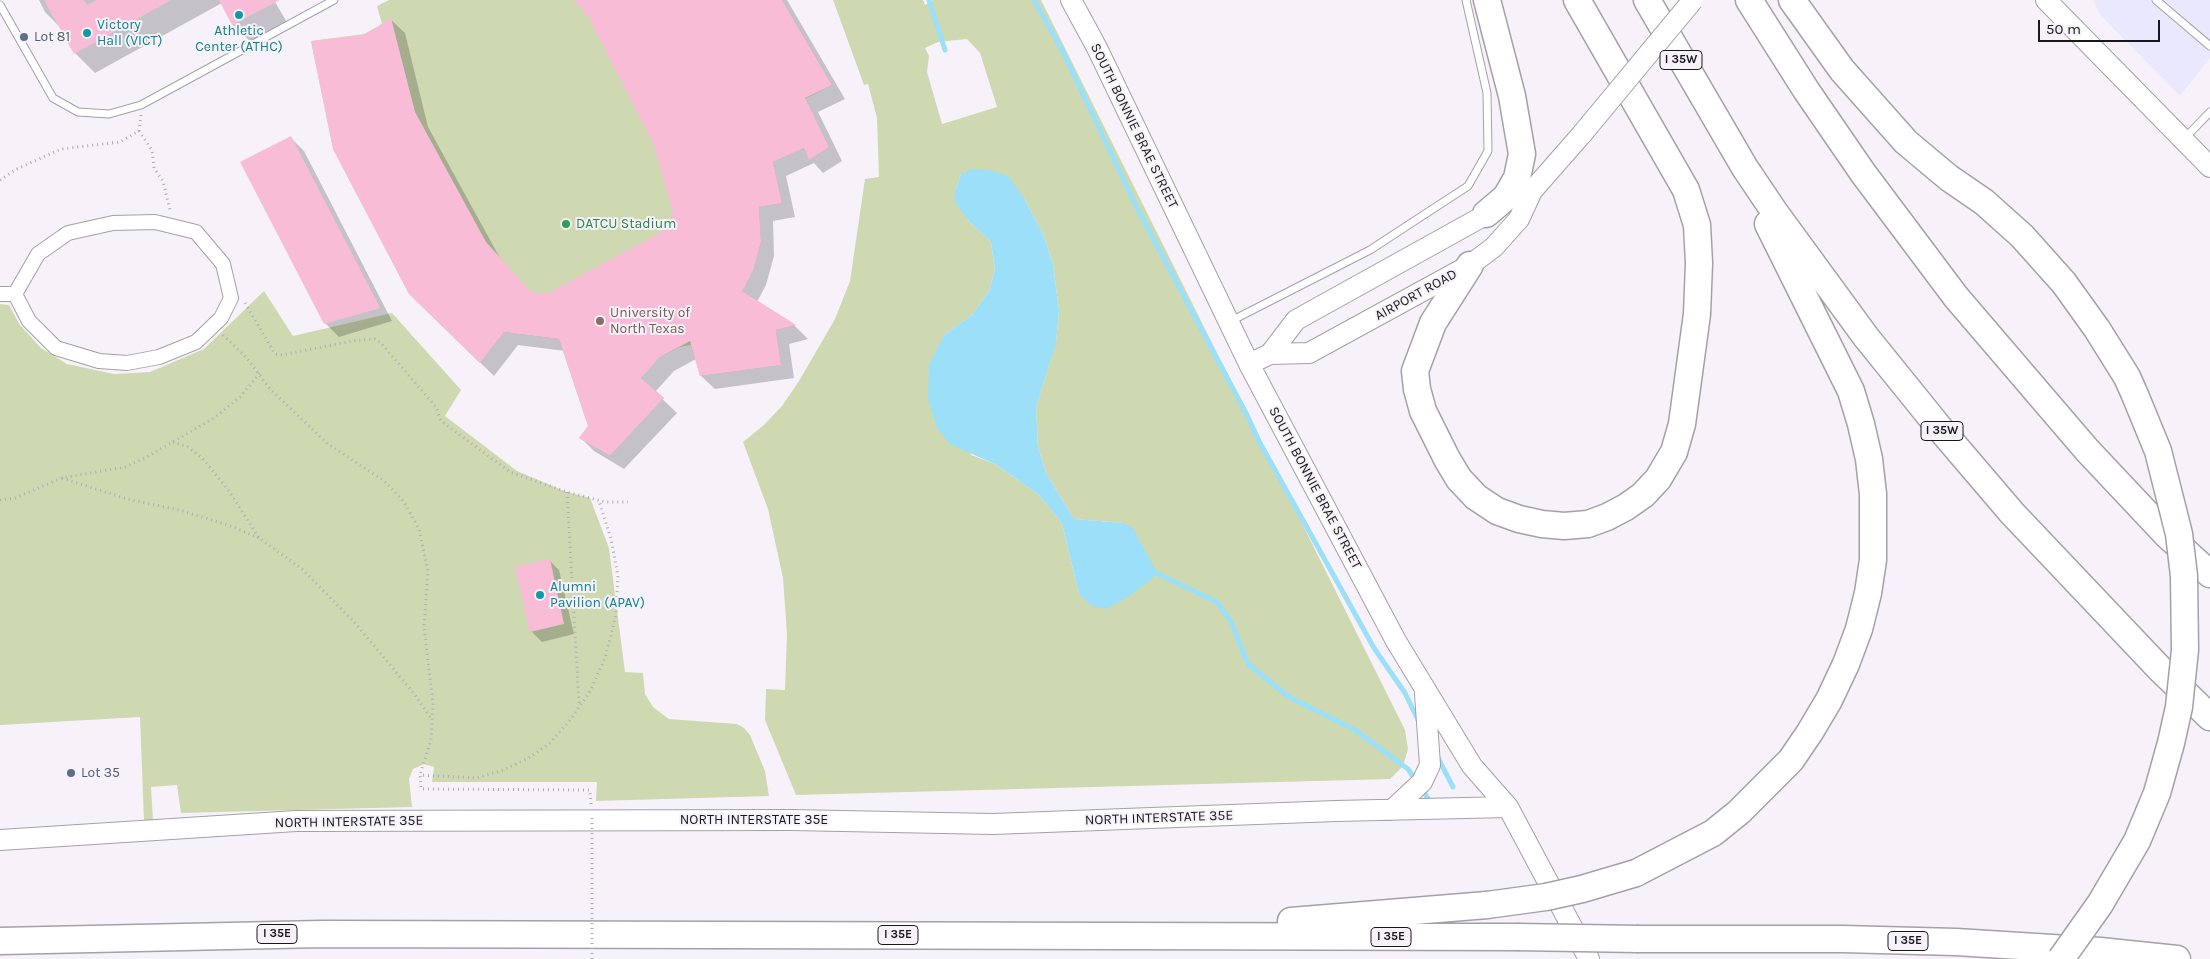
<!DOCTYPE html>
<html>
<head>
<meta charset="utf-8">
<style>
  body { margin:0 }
  #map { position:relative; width:2210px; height:959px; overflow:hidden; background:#f7f2fa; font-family:Karla,sans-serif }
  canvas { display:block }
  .scale { position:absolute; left:2038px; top:20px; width:122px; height:22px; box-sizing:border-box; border:2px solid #1a181b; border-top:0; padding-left:6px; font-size:15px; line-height:18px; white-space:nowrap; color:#1a181b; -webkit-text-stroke:4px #f7f2fa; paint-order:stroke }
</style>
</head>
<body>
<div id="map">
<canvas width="2210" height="959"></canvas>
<div class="scale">50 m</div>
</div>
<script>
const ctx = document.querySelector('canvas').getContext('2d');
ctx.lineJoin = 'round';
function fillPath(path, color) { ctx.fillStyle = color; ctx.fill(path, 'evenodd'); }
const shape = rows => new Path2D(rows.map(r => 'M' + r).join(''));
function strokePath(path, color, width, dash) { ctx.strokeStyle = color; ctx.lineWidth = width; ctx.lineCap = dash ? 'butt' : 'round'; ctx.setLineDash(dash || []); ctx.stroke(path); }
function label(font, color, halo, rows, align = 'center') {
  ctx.font = font + ' Karla,sans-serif'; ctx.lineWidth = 4; ctx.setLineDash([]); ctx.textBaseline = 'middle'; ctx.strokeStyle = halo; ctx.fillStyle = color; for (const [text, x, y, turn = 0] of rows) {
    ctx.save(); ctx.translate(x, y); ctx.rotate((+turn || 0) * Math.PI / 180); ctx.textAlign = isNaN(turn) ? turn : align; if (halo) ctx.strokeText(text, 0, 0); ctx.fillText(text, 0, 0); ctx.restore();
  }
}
const industrial = shape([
  [2093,0,2210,0,2210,58,2180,96,2101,16]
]);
const green = shape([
  [389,0,782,0,832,85,805,99,829,147,809,160,804,148,773,162,782,203,759,207,761,242,753,271,742,291,796,325,776,330,781,365,700,376,691,345,680,347,660,357,641,378,664,398,610,456,579,438,588,426,559,339,504,332,480,363,409,294,333,149,311,41,364,34,382,24,377,6],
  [833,0,923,0,925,5,933,0,1041,0,1405,730,1408,749,1403,766,1390,779,796,795,765,720,766,689,785,690,787,634,783,578,768,509,743,442,764,425,782,406,799,381,835,319,850,281,865,179,879,177,877,118,868,84,864,85],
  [967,39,980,53,997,107,942,124,927,72,929,56,925,48,938,42],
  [961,174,1024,198,1043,234,1053,264,1059,311,1056,342,1036,407,1038,447,1046,473,1074,519,1123,523,1079,594,1062,523,1038,494,995,464,971,455,944,335,972,315,989,291,995,269,991,242,968,220,955,191],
  [264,291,293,336,392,313,461,390,445,416,517,471,567,492,590,498,609,548,625,672,643,673,645,694,653,707,669,719,737,724,744,728,750,735,765,771,769,796,596,801,597,782,432,782,434,767,424,764,413,769,409,779,412,807,181,813,177,785,151,787,153,821,144,821,140,717,0,725,0,304,9,305,20,325,41,348,67,364,114,374,150,372,204,349]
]);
const water = shape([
  [972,169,989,170,1008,176,1024,198,1043,234,1053,264,1059,311,1056,343,1036,407,1038,447,1046,473,1074,519,1123,523,1132,527,1158,574,1130,596,1106,609,1092,606,1079,594,1062,523,1038,494,995,464,951,445,937,428,928,399,929,365,944,335,972,315,989,291,995,269,991,242,968,220,955,202,955,191,961,174]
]);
const shadow = shape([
  [39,0,274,0,289,26,254,45,233,25,222,3,95,73,75,53,60,27,45,12],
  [576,0,787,0,845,99,818,112,842,161,823,173,814,163,786,176,795,217,773,221,774,256,766,285,757,302,795,326,808,339,789,344,794,378,715,389,701,376,696,359,674,371,655,392,677,413,624,469,594,451,581,438,590,426,565,351,518,345,494,376,424,308,364,36,391,20,405,33,428,127,500,258,532,294,547,296,668,230,674,212,655,145,590,17],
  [290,137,304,151,392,321,339,337,325,323],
  [549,560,559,570,574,634,542,642,531,631]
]);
const stream = shape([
  [929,0,945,50],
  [1034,0,1062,50,1137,208,1247,415,1260,443,1374,648,1405,693,1419,722],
  [1154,572,1217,602,1231,622,1248,664,1289,697,1355,730,1408,769,1416,781],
  [1437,756,1453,787],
  [1421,788,1429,800]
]);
const building = shape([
  [44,0,84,0,87,5,97,0,171,0,74,54],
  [219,0,280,0,232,25],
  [574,0,782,0,832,85,805,98,829,147,809,160,804,148,773,162,782,203,759,207,761,242,753,271,742,291,796,325,776,330,781,365,700,376,690,341,660,357,641,378,664,398,610,456,579,438,588,426,559,339,504,332,480,363,409,294,333,149,311,41,364,35,391,18,415,112,486,242,531,292,547,294,667,229,673,212,654,145,589,18],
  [291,136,380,308,324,324,240,162],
  [550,559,564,624,530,632,515,567]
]);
const path = shape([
  [139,131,152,150,154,168,163,181,170,210],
  [0,180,17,169,61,149,120,142,139,131,141,115],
  [245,303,275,354,282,355,352,341,375,339,381,343,436,407,441,421,510,472,567,492,605,502,628,502],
  [223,335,246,357,271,390,328,444,383,480,394,491,404,502,419,529,428,571,424,627,433,703,431,740,420,775],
  [173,442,188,447,203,459,229,491,259,538,302,569,355,623,415,695,432,720],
  [62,478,127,499,179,510,228,525,259,538],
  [567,492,579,703],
  [0,500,15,498,62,478,125,467,145,458,214,418,240,397,260,373],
  [591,804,590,790,421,789,420,775,476,778,501,771,527,759,550,743,570,720,589,693,605,658,616,615,618,576,611,539,599,501]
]);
const lane = shape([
  [2156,0,2210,46],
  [0,5,53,98,78,112,109,114,141,105,334,0],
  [2185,138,2210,112],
  [1229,322,1370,250,1468,186,1488,151,1487,93,1466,0]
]);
const street = shape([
  [155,222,196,232,223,264,231,298,221,318,196,342,159,357,127,363,99,361,56,348,29,321,15,294,38,254,68,233,113,223,155,222],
  [0,294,15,294]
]);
const secondary = shape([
  [1071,0,1097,48,1249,364,1396,641,1472,766,1508,807,1589,959],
  [2046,0,2210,167],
  [1270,354,1296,320,1498,208],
  [1249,364,1270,354,1309,353,1470,265,1494,247,1519,219,1532,191,1582,134],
  [1392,810,1422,782,1430,765,1425,694],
  [0,840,296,821,791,820,993,824,1336,811,1508,807]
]);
const highway = shape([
  [1647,0,1745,168,1776,214,1866,337,1942,431,2012,513,2160,669,2210,717],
  [1749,0,1806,90,1863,173,1956,297,2087,450,2167,535,2210,574],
  [1792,0,1842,70,1906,142,1949,178,1984,202,2022,236,2064,283,2097,329,2127,377,2135,395],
  [1486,214,1506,197,1517,178,1522,154,1512,96,1487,0],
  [1470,265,1433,323,1415,371,1417,389,1423,411,1447,459,1459,479,1476,497,1497,511,1519,519,1542,524,1564,526,1588,524,1607,517,1626,507,1643,495,1658,479,1674,452,1682,424,1697,314,1699,263,1697,225,1686,190,1577,0],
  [1636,873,1713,833,1739,812,1791,760,1810,732,1829,700,1846,664,1859,629,1868,593,1873,560,1873,494,1869,459,1861,424,1851,391,1768,224],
  [1291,921,1487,905],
  [1639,939,1842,939,1956,942,2100,951,2177,959],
  [0,941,321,934,1517,937]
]);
const pathBridge = shape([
  [592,959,592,814]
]);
const secondaryBridge = shape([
  [1582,134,1693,0]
]);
const highwayBridge = shape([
  [1487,905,1546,897,1582,889,1636,873],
  [1517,937,1639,939],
  [2061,959,2100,904,2137,841,2157,793,2171,743,2179,707,2185,650,2184,576,2179,534,2158,451,2135,395]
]);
const markers = [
  [239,15,5,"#0f9aa8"],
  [87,33,5,"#0f9aa8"],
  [24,37,5,"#5c6f8a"],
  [566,224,5,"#2e9e5b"],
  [600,321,5,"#8d6e63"],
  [540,595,5,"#0f9aa8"],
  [71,773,5,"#5c6f8a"]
];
const shields = [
  [1681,60,42],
  [1942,431,42],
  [277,934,40],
  [898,935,40],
  [1391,937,40],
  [1908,941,40]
];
const shieldNames = [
  ["I 35W",1681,60],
  ["I 35W",1942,431],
  ["I 35E",277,934],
  ["I 35E",898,935],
  ["I 35E",1391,937],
  ["I 35E",1908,941]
];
const cultureNames = [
  ["Victory",97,25],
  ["Hall (VICT)",97,41],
  ["Athletic",239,31,"center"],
  ["Center (ATHC)",239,47,"center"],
  ["Alumni",550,587],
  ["Pavilion (APAV)",550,603]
];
const serviceNames = [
  ["Lot 81",34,37],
  ["Lot 35",81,773]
];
const streetNames = [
  ["SOUTH BONNIE BRAE STREET",1134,126,64],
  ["AIRPORT ROAD",1416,295,-29],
  ["SOUTH BONNIE BRAE STREET",1315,488,62],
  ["NORTH INTERSTATE 35E",1159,818,-2],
  ["NORTH INTERSTATE 35E",754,820],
  ["NORTH INTERSTATE 35E",349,822,-1]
];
const leisureNames = [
  ["DATCU Stadium",576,224]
];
const educationNames = [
  ["University of",610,313],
  ["North Texas",610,329]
];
fillPath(industrial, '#eae8fe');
fillPath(green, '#ced9b2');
fillPath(water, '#9bdff8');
fillPath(shadow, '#0003');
strokePath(stream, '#9bdff8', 5);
fillPath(building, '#f8bcd7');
strokePath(lane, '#a5a0a7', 9);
strokePath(street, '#a5a0a7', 16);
strokePath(secondary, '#a5a0a7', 22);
strokePath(highway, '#a5a0a7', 29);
strokePath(path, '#afabb2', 3, [1, 4]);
strokePath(lane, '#fff', 7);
strokePath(street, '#fff', 14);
strokePath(secondary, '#fff', 20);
strokePath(highway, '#fff', 26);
strokePath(secondaryBridge, '#a5a0a7', 22, []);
strokePath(highwayBridge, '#a5a0a7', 29, []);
strokePath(pathBridge, '#afabb2', 3, [1, 4]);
strokePath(secondaryBridge, '#fff', 20);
strokePath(highwayBridge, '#fff', 26);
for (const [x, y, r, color] of markers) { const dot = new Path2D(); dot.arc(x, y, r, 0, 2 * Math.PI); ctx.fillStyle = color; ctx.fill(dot); strokePath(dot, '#f7f2fa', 2); }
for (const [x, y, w] of shields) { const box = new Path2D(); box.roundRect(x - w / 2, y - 9.5, w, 19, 4); ctx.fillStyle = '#f7f2fa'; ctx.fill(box); strokePath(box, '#1a181b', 1); }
label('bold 12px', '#1a181b', null, shieldNames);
label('14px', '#0d838f', '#f7f2fa', cultureNames, 'left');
label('14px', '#4e5e75', '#f7f2fa', serviceNames, 'left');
label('14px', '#1a181b', '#f7f2fa', streetNames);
label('14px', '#27864d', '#f7f2fa', leisureNames, 'left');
label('14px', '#785e54', '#f7f2fa', educationNames, 'left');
</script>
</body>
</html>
